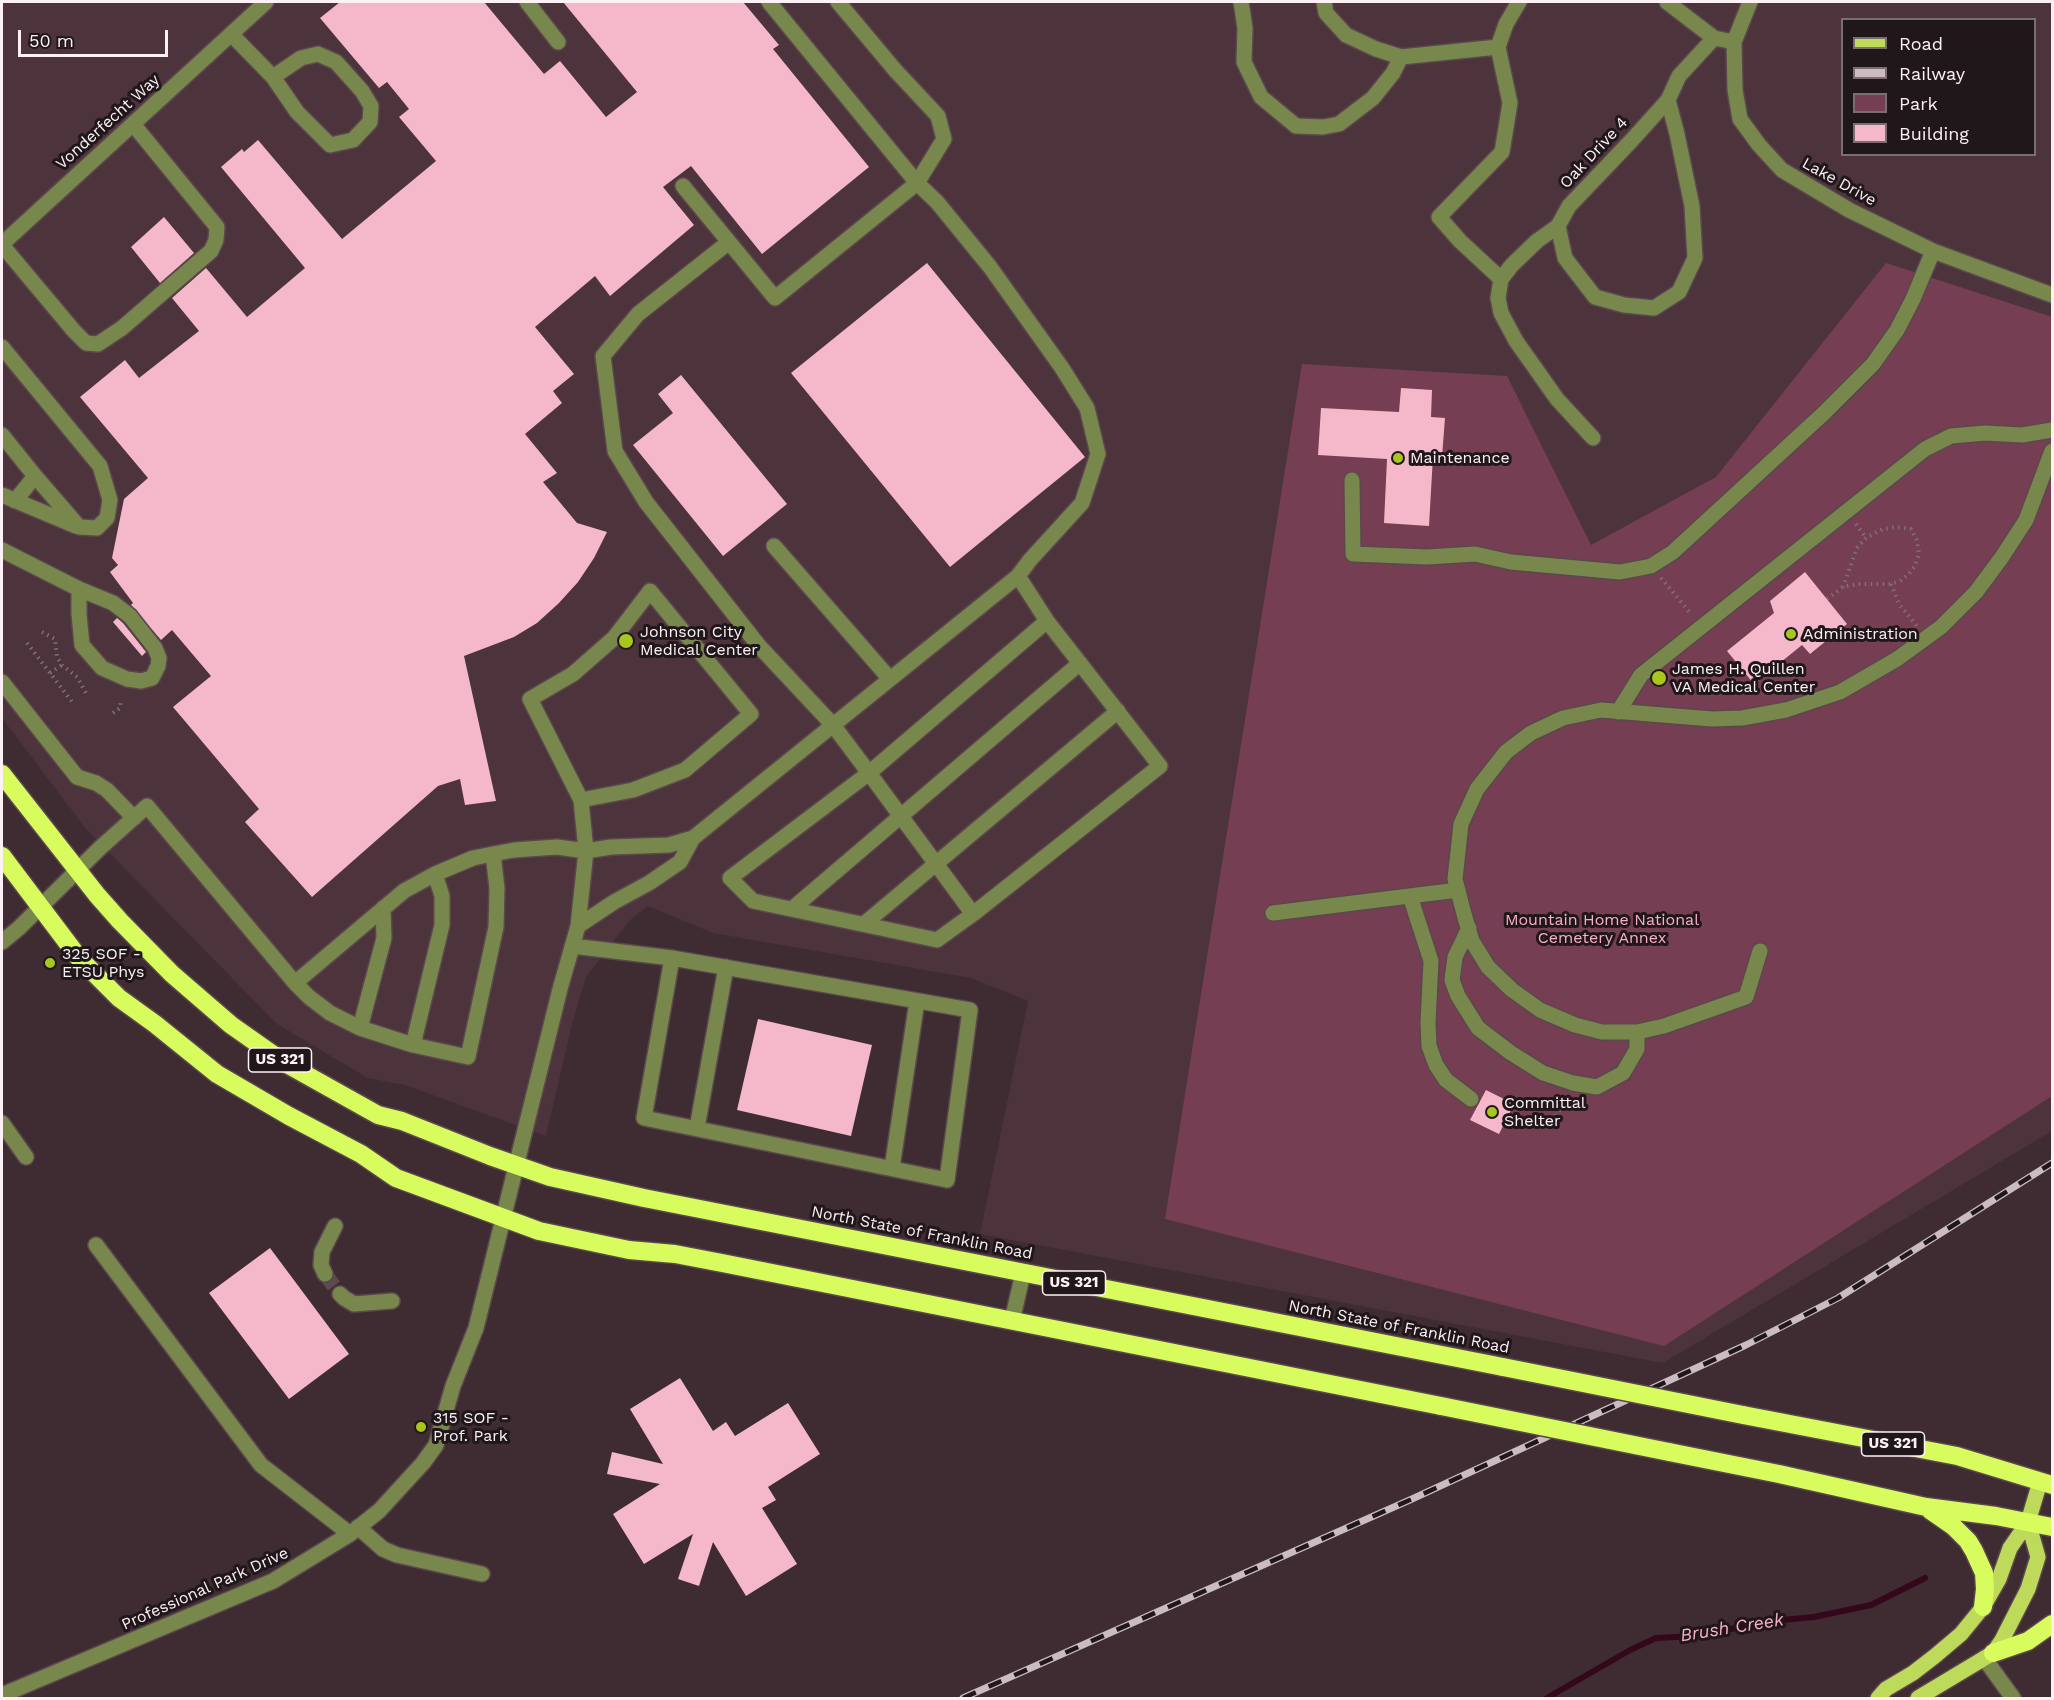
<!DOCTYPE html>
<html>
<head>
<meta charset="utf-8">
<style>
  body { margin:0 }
  #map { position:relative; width:2054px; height:1700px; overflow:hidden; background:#3f2c32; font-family:"Work Sans",sans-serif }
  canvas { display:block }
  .frame { position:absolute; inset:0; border:3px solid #fef1f5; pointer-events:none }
  .legend { position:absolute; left:1841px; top:18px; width:195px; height:138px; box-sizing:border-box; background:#20171a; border:2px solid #796e72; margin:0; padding:8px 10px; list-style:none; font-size:18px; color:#fef1f5 }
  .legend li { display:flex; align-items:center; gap:12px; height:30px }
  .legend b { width:30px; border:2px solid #796e72 }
  .scale { position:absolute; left:18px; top:30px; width:150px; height:27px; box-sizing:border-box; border:3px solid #fef1f5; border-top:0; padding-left:8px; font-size:18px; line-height:21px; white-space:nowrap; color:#fef1f5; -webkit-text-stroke:4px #20171a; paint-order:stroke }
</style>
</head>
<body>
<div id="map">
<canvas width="2054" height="1700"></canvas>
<div class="frame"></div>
<ul class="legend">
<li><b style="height:8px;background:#bdda5a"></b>Road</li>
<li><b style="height:8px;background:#cabcc0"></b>Railway</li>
<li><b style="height:16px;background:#763e52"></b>Park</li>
<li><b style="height:16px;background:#f5b8cb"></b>Building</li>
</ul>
<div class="scale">50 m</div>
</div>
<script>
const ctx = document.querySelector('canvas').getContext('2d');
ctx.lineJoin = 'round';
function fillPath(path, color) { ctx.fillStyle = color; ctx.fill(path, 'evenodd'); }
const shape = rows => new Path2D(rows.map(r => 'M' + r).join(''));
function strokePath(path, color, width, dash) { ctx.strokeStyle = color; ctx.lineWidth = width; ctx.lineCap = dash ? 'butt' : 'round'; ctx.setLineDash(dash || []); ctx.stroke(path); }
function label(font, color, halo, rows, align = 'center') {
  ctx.font = font + ' "Work Sans",sans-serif'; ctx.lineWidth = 6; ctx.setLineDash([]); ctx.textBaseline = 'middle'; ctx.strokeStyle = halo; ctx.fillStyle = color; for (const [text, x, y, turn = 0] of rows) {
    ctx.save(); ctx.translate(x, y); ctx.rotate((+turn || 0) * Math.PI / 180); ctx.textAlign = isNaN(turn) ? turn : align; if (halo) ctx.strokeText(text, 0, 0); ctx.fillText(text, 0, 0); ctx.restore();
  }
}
const built = shape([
  [2,2,2052,2,2052,1131,1663,1363,980,1234,1028,1001,971,978,713,933,648,906,630,920,586,977,572,1024,546,1136,405,1085,368,1078,277,1024,86,829,2,718],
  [1842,20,2034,20,2034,154,1842,154]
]);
const green = shape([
  [1886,263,2052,317,2052,1096,1664,1346,1165,1219,1302,364,1507,376,1591,545,1716,477]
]);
const stream = shape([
  [1547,1698,1630,1650,1656,1638,1694,1636,1772,1621,1814,1617,1871,1605,1925,1578]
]);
const building = shape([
  [340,2,484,2,544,74,560,61,606,117,637,92,563,2,743,2,779,45,773,49,869,167,762,254,691,166,663,187,694,225,610,296,595,276,535,327,574,374,553,391,562,403,525,434,557,473,543,482,577,523,607,532,594,558,578,582,559,603,537,623,514,637,464,656,496,801,465,805,460,779,438,786,312,897,245,822,259,809,173,707,211,676,172,630,161,640,131,605,133,603,110,572,118,565,112,558,124,499,148,478,80,397,125,360,139,378,199,331,172,298,206,268,247,317,305,268,221,167,242,149,244,152,258,140,342,239,436,161,399,117,409,109,387,82,379,88,320,18],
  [164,217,194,253,160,283,131,247],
  [927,263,1085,457,950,567,791,373],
  [681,375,787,504,723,556,633,445,673,413,658,394],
  [1401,388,1432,390,1431,417,1445,418,1442,457,1433,456,1429,526,1384,523,1387,459,1318,455,1321,408,1399,412],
  [1805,572,1847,624,1810,654,1802,645,1754,684,1727,651,1774,613,1770,601],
  [117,618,123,623,146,652,142,656,113,622],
  [758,1019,872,1045,851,1136,737,1110],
  [1486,1090,1514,1104,1499,1134,1470,1120],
  [270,1248,349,1354,289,1399,209,1293],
  [680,1378,713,1431,726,1422,735,1436,788,1403,820,1454,768,1487,776,1500,762,1508,797,1564,746,1596,713,1542,699,1586,678,1579,693,1534,644,1564,613,1514,660,1484,607,1474,612,1452,663,1464,630,1409]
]);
const minorTunnel = shape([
  [325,1274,340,1294]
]);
const path = shape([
  [1856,524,1866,538],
  [1661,578,1691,614],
  [1891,584,1899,604,1917,626],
  [1827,599,1843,587,1858,584,1891,584,1900,581,1908,575,1915,566,1919,554,1917,540,1911,529,1895,527,1883,529,1866,538,1857,548,1843,587],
  [42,632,55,639,57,657,62,665,77,677,86,693],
  [27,643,73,703],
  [50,673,62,665],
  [113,713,120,708,121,700],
  [1511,1120,1537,1126,1555,1117,1566,1099]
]);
const minor = shape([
  [527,2,558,42],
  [769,2,917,183,937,202,990,267,1062,368,1087,408,1098,454,1082,503,1030,560,1018,576,1047,621],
  [1241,2,1245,28,1244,62,1261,97,1296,126,1323,127,1339,124,1373,98,1393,73,1401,57],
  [1324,2,1326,13,1346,35,1376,49,1401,57,1498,47],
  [1519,2,1506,24,1498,47,1510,103,1502,152,1439,217,1460,241,1501,279,1512,265,1537,241,1558,226],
  [1667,2,1714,38],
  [1750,2,1734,42,1735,90,1740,119,1759,145,1782,170,1849,210,1933,251,2052,295],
  [231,34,273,77,297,112,330,145,353,140,370,122,371,106,362,91,336,62,318,54,301,58,273,77],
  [1668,100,1632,140,1569,206,1558,226,1565,258,1595,297,1624,305,1654,308,1679,292,1695,258,1692,206,1677,134,1668,100,1679,76,1714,38,1734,42],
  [683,186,775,298,917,183,944,139,938,116,895,70,838,2],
  [729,242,638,314,603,356,615,451,646,502,759,646,833,725,869,773,1047,621,1160,766,973,914,937,940,753,901,730,878,869,773,973,914],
  [2,244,266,2],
  [2,245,74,331,86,343,98,344,122,328,211,251,216,240,217,227,133,124],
  [1501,279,1498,298,1501,313,1516,341,1557,399,1593,438],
  [2,347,100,466,110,500,107,518,97,528,79,527,35,476,15,501],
  [2,435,35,476],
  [1352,480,1353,554,1427,557,1475,554,1511,562,1620,572,1651,566,1673,552,1824,413,1873,364,1897,330,1913,299,1933,251],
  [2,495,76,526],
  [774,546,890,679],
  [2,550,79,589,113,603,130,616,155,648,159,658,158,666,152,678,141,681,127,679,102,668,82,645,79,614,79,589],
  [2,682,77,777,96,783,107,790,134,818],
  [1618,712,1641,675,1925,449,1951,436,1985,433,2022,435,2052,430],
  [493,854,497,888,496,927,468,1057,413,1045,360,1028,330,1013,309,997,295,983,404,891,435,874,473,858,493,854,514,850,557,847,586,851,581,800,530,699,573,674,614,638,650,591,751,714,685,770,633,790,581,800],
  [1410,896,1431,961,1428,1023,1429,1046,1436,1065,1446,1080,1471,1099],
  [792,909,1080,663],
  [1273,913,1458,890],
  [864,924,1118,711],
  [578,926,614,902,649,883,680,862,693,838],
  [1469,928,1455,957,1452,980,1458,996,1478,1028,1511,1053,1543,1073,1573,1083,1597,1087,1623,1073,1637,1049,1637,1032],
  [2,942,19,928,100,848,147,806,295,983],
  [572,946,672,958,970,1010,947,1180,644,1118,672,958],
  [1760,951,1746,997,1664,1026,1637,1032,1602,1032,1575,1025,1540,1010,1512,990,1488,967,1472,941,1464,914,1455,879,1461,824,1477,789,1506,752,1531,733,1563,718,1601,710,1712,719,1742,718,1786,710,1840,692,1897,659,1941,627,1976,592,2002,557,2026,520,2052,451],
  [360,1028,384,938,383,908],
  [413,1045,442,925,442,896,435,874],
  [2,1123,26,1157],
  [697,1128,726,967],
  [892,1168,917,1001],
  [96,1245,261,1465,350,1534],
  [325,1274,321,1265,322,1252,335,1226],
  [340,1294,344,1298,354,1304,392,1301],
  [1012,1321,1023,1273],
  [358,1527,383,1549,397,1555,482,1574],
  [1984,1658,2013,1698],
  [2,1695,273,1581,350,1534,379,1511,423,1463,436,1445,453,1386,476,1328,560,989,578,926,586,851,611,847,669,845,693,838,1018,576]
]);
const major = shape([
  [1878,1698,1886,1689,1913,1673,1935,1656,1961,1634,1983,1607,1999,1579,2010,1548,2028,1522,2040,1482],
  [1918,1698,1993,1653,2002,1640,2028,1589,2038,1557,2028,1522]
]);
const highway = shape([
  [2,774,97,895,120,921,172,974,231,1025,285,1063,378,1115,402,1121,490,1156,550,1177,644,1198,1503,1367],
  [2,856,79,958,119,998,155,1024,217,1074,289,1116,361,1154,396,1178,539,1231,629,1250,675,1254,722,1263,1441,1406],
  [1743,1415,1957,1456,2052,1485],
  [1669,1452,1779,1474,1926,1507,1996,1516,2052,1527],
  [1930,1510,1953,1526,1968,1541,1974,1551,1984,1573,1985,1589,1983,1607],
  [1993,1653,2028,1641,2052,1624]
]);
const rail = shape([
  [963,1698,1412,1499,1746,1345,1838,1298,2052,1163]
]);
const highwayBridge = shape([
  [1503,1367,1743,1415],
  [1441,1406,1669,1452]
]);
const markers = [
  [1398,458,6,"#a8c71d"],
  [1791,634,6,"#a8c71d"],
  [626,641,8,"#a8c71d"],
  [1659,678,8,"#a8c71d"],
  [50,963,6,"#a8c71d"],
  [1492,1112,6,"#a8c71d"],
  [421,1427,6,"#a8c71d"]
];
const shields = [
  [280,1060,63],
  [1074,1283,63],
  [1893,1444,63]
];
const shieldNames = [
  ["US 321",280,1060],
  ["US 321",1074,1283],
  ["US 321",1893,1444]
];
const streetNames = [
  ["Vonderfecht Way",108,122,-42],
  ["Oak Drive 4",1594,153,-47],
  ["Lake Drive",1839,182,29],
  ["North State of Franklin Road",922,1233,11],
  ["North State of Franklin Road",1399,1327,11],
  ["Professional Park Drive",205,1589,-24]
];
const poiNames = [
  ["Maintenance",1410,458],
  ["Johnson City",640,632],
  ["Medical Center",640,650],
  ["Administration",1803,634],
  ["James H. Quillen",1672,669],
  ["VA Medical Center",1672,687],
  ["325 SOF -",62,954],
  ["ETSU Phys",62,972],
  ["Committal",1504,1103],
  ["Shelter",1504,1121],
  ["315 SOF -",433,1418],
  ["Prof. Park",433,1436]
];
const parkNames = [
  ["Mountain Home National",1602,920],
  ["Cemetery Annex",1602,938]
];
const waterNames = [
  ["Brush Creek",1732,1628,-9]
];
fillPath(built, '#4d333c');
fillPath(green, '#763e52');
strokePath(stream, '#35071b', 6);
fillPath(building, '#f5b8cb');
strokePath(minorTunnel, '#5c4a4f', 15, [15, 8]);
strokePath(minor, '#5a484d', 18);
strokePath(major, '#5a484d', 18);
strokePath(highway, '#5a484d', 21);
strokePath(path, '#806f75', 4, [1.5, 4.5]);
strokePath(minor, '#78874c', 15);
strokePath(major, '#bdda5a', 15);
strokePath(highway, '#d8fb5d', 18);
strokePath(rail, '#cabcc0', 7);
strokePath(rail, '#20171a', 4.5, [14]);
strokePath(highwayBridge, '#5a484d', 21, []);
strokePath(highwayBridge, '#d8fb5d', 18);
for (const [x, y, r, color] of markers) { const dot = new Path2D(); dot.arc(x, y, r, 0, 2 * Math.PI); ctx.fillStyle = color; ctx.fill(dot); strokePath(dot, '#20171a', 2); }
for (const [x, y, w] of shields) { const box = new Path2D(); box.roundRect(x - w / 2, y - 12, w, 24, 4.5); ctx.fillStyle = '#20171a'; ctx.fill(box); strokePath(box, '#fef1f5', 1.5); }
label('bold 15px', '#fef1f5', null, shieldNames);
label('16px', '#fef1f5', '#20171a', streetNames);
label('16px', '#fef1f5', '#20171a', poiNames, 'left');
label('16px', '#faaec7', '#20171a', parkNames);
label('italic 18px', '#fbb0c8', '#20171a', waterNames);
</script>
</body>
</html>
